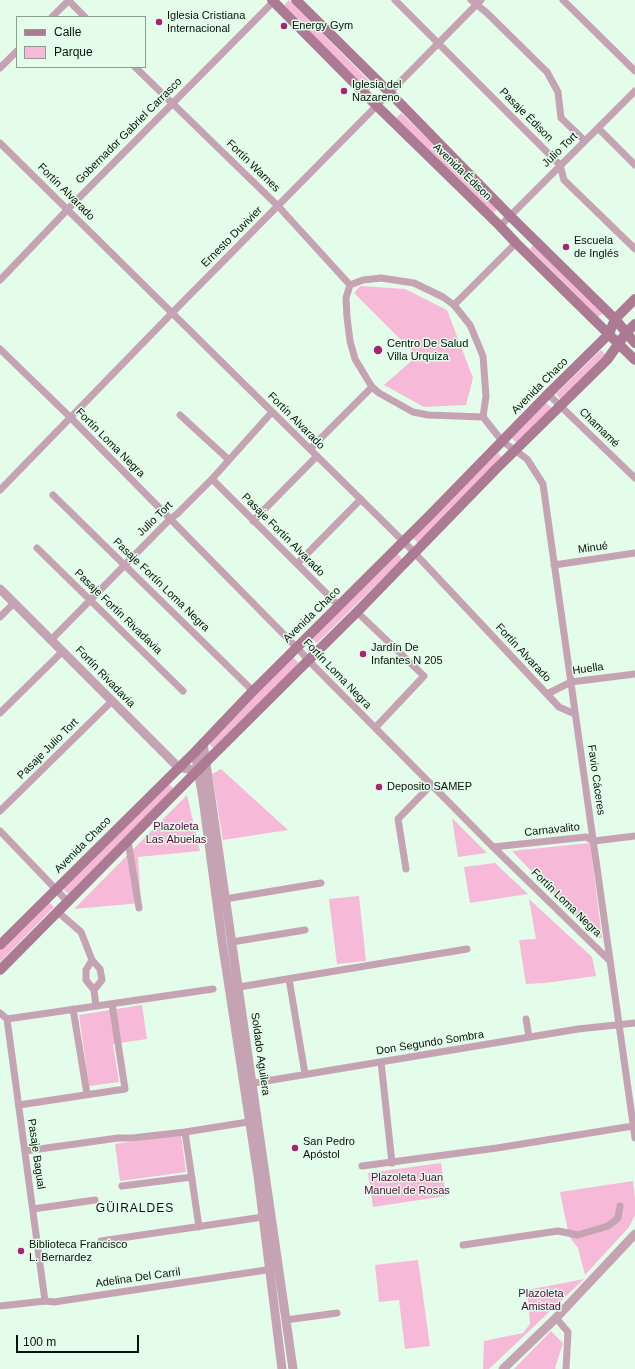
<!DOCTYPE html>
<html>
<head>
<meta charset="utf-8">
<style>
  body { margin:0 }
  #map { position:relative; width:635px; height:1369px; overflow:hidden; background:#e3fdea; font-family:Arial,sans-serif }
  canvas { display:block }
  .legend { position:absolute; left:16px; top:16px; width:130px; height:52px; box-sizing:border-box; background:#e3fdea; border:1px solid #8b9f91; margin:0; padding:5px 7px; list-style:none; font-size:12px; color:#08110b }
  .legend li { display:flex; align-items:center; gap:8px; height:20px }
  .legend b { width:20px; border:1px solid #8b9f91 }
  .scale { position:absolute; left:16px; top:1335px; width:123px; height:18px; box-sizing:border-box; border:2px solid #08110b; border-top:0; padding-left:5px; font-size:12px; line-height:14px; white-space:nowrap; color:#08110b; -webkit-text-stroke:3px #e3fdea; paint-order:stroke }
</style>
</head>
<body>
<div id="map">
<canvas width="635" height="1369"></canvas>
<ul class="legend">
<li><b style="height:5px;background:#ac7b93"></b>Calle</li>
<li><b style="height:11px;background:#f6b9d7"></b>Parque</li>
</ul>
<div class="scale">100 m</div>
</div>
<script>
const ctx = document.querySelector('canvas').getContext('2d');
ctx.lineJoin = 'round';
function fillPath(path, color) { ctx.fillStyle = color; ctx.fill(path, 'evenodd'); }
const shape = rows => new Path2D(rows.map(r => 'M' + r).join(''));
function strokePath(path, color, width, dash) { ctx.strokeStyle = color; ctx.lineWidth = width; ctx.lineCap = dash ? 'butt' : 'round'; ctx.setLineDash(dash || []); ctx.stroke(path); }
function label(font, color, halo, rows, align = 'center') {
  ctx.font = font + ' Arial,sans-serif'; ctx.lineWidth = 3; ctx.setLineDash([]); ctx.textBaseline = 'middle'; ctx.strokeStyle = halo; ctx.fillStyle = color; for (const [text, x, y, turn = 0] of rows) {
    ctx.save(); ctx.translate(x, y); ctx.rotate((+turn || 0) * Math.PI / 180); ctx.textAlign = isNaN(turn) ? turn : align; if (halo) ctx.strokeText(text, 0, 0); ctx.fillText(text, 0, 0); ctx.restore();
  }
}
const green = shape([
  [289,0,374,86,369,91,284,5],
  [401,113,498,208,493,213,396,118],
  [534,244,603,313,598,317,530,249],
  [360,286,405,289,447,310,473,378,466,405,424,407,384,385,417,356,354,293],
  [601,350,606,355,561,400,556,394],
  [546,403,552,408,517,444,512,438],
  [498,453,504,459,418,543,413,538],
  [397,553,402,559,317,643,311,638],
  [293,657,299,663,213,748,208,742],
  [221,769,288,830,223,840,212,774],
  [168,783,174,789,68,894,62,888],
  [187,795,200,851,138,857,141,903,74,909],
  [452,818,487,853,458,857],
  [590,843,602,938,596,938,512,851],
  [495,863,528,894,470,903,464,867],
  [359,896,366,961,337,964,329,899],
  [529,899,592,957,596,976,545,983,526,984,519,940,536,939],
  [48,901,54,907,0,962,0,951],
  [142,1005,147,1039,113,1044,119,1082,89,1086,79,1015],
  [181,1135,186,1172,120,1181,115,1144],
  [441,1163,446,1196,373,1207,368,1173],
  [633,1181,635,1199,635,1215,629,1227,585,1275,578,1248,569,1236,560,1192],
  [418,1260,430,1346,405,1349,399,1300,379,1302,375,1265],
  [584,1279,489,1369,483,1369,484,1341,523,1333,530,1324,527,1290],
  [551,1331,563,1343,555,1368,556,1369,514,1369]
]);
const minor = shape([
  [68,0,85,17],
  [395,0,560,165,564,180,635,249],
  [471,0,487,13,547,72,558,92,561,118,585,141],
  [563,0,635,71],
  [52,17,69,0],
  [135,67,278,206,350,285],
  [0,68,17,51],
  [598,128,635,165],
  [0,143,408,546,559,707,575,714],
  [500,226,635,91],
  [0,280,68,209,275,0],
  [454,305,516,243],
  [0,349,70,417,302,653,308,660,493,847,610,961],
  [548,394,635,478],
  [180,415,229,460],
  [483,417,428,415,413,412,379,393,372,387,355,359,350,341,347,317,346,298,350,285,363,280,381,278,414,283,443,297,454,305,470,325,483,356,486,396,483,417,502,441,527,459,543,484,635,1138],
  [310,449,372,387],
  [212,479,339,606],
  [0,490,172,313,481,0],
  [53,495,253,691],
  [253,521,317,456],
  [37,548,183,691],
  [297,564,361,499],
  [554,565,635,553],
  [357,612,424,676,375,728],
  [0,617,14,603],
  [51,640,170,519,177,514,212,479,272,412],
  [547,694,571,682,635,674],
  [0,713,63,651],
  [0,811,111,702],
  [0,831,68,902],
  [128,841,139,908],
  [493,847,586,837,594,841,635,836],
  [406,869,398,819,431,785],
  [225,899,321,883],
  [58,912,81,932,92,960,86,970,86,980,94,990,96,1006],
  [232,942,305,930],
  [92,960,100,969,102,980,94,990],
  [289,979,305,1074],
  [233,988,467,949],
  [73,1009,87,1094],
  [0,1013,7,1019,45,1301],
  [7,1019,213,989],
  [526,1019,529,1037],
  [381,1062,392,1163],
  [248,1084,578,1029,635,1023],
  [19,1105,125,1089,112,1004],
  [185,1132,199,1227],
  [25,1151,118,1138,132,1138,185,1132,248,1122],
  [362,1166,497,1148,633,1126],
  [122,1186,192,1177],
  [33,1209,95,1200],
  [101,1241,263,1217],
  [463,1245,558,1231,578,1235,608,1226,618,1218,620,1206],
  [0,1306,45,1301,54,1302,273,1269],
  [556,1318,568,1332,566,1369],
  [286,1320,337,1313]
]);
const tertiary = shape([
  [0,589,178,767,198,771],
  [203,743,293,1369],
  [195,752,203,799,222,941,258,1176,282,1369],
  [503,1369,556,1318,635,1234]
]);
const secondary = shape([
  [272,0,377,106,500,226,516,243,635,360],
  [296,0,390,93,510,216,615,319,635,343],
  [0,945,195,752,253,691,430,515,548,394,609,334,615,319,635,299],
  [0,970,206,762,357,612,496,469,607,360,626,333,635,324]
]);
const markers = [
  [159,22,4,"#a52473"],
  [284,26,4,"#a52473"],
  [344,91,4,"#a52473"],
  [566,247,4,"#a52473"],
  [378,350,5,"#a52473"],
  [363,654,4,"#a52473"],
  [379,787,4,"#a52473"],
  [295,1148,4,"#a52473"],
  [21,1251,4,"#a52473"]
];
const poiNames = [
  ["Iglesia Cristiana",167,16],
  ["Internacional",167,29],
  ["Energy Gym",292,26],
  ["Iglesia del",352,85],
  ["Nazareno",352,98],
  ["Escuela",574,241],
  ["de Inglés",574,254],
  ["Centro De Salud",387,344],
  ["Villa Urquiza",387,357],
  ["Jardín De",371,648],
  ["Infantes N 205",371,661],
  ["Deposito SAMEP",387,787],
  ["San Pedro",303,1142],
  ["Apóstol",303,1155],
  ["Biblioteca Francisco",29,1245],
  ["L. Bernardez",29,1258]
];
const streetNames = [
  ["Pasaje Édison",526,115,45],
  ["Gobernador Gabriel Carrasco",129,131,-45],
  ["Julio Tort",560,150,-44],
  ["Fortín Warnes",253,166,44],
  ["Avenida Édison",462,172,44],
  ["Fortín Alvarado",66,192,45],
  ["Ernesto Duvivier",232,237,-45],
  ["Avenida Chaco",540,386,-45],
  ["Fortín Alvarado",296,421,45],
  ["Chamamé",599,428,44],
  ["Fortín Loma Negra",110,443,45],
  ["Julio Tort",155,519,-44],
  ["Pasaje Fortín Alvarado",283,535,45],
  ["Minué",593,548,-8],
  ["Pasaje Fortín Loma Negra",161,585,44],
  ["Pasaje Fortín Rivadavia",118,612,44],
  ["Avenida Chaco",312,615,-44],
  ["Fortín Alvarado",523,653,47],
  ["Huella",588,669,-8],
  ["Fortín Loma Negra",337,674,46],
  ["Fortín Rivadavia",105,677,46],
  ["Pasaje Julio Tort",48,749,-45],
  ["Favio Cáceres",596,780,82],
  ["Carnavalito",552,830,-6],
  ["Avenida Chaco",83,845,-45],
  ["Fortín Loma Negra",566,903,44],
  ["Don Segundo Sombra",430,1043,-9],
  ["Soldado Aguilera",260,1054,82],
  ["Pasaje Bagual",36,1154,82],
  ["Adelina Del Carril",138,1278,-8]
];
const parkNames = [
  ["Plazoleta",176,827],
  ["Las Abuelas",176,840],
  ["Plazoleta Juan",407,1178],
  ["Manuel de Rosas",407,1191],
  ["Plazoleta",541,1294],
  ["Amistad",541,1307]
];
const neighbourhoodNames = [
  ["GÜIRALDES",135,1209]
];
fillPath(green, '#f6b9d7');
strokePath(minor, '#c5a3b3', 7);
strokePath(tertiary, '#c5a3b3', 9);
strokePath(secondary, '#ac7b93', 10);
for (const [x, y, r, color] of markers) { const dot = new Path2D(); dot.arc(x, y, r, 0, 2 * Math.PI); ctx.fillStyle = color; ctx.fill(dot); strokePath(dot, '#e3fdea', 1.5); }
label('11px', '#08110b', '#e3fdea', poiNames, 'left');
label('11px', '#08110b', '#e3fdea', streetNames);
label('11px', '#5d033e', '#e3fdea', parkNames);
ctx.letterSpacing = '1px';
label('12px', '#08110b', '#e3fdea', neighbourhoodNames);
ctx.letterSpacing = '0px';
</script>
</body>
</html>
